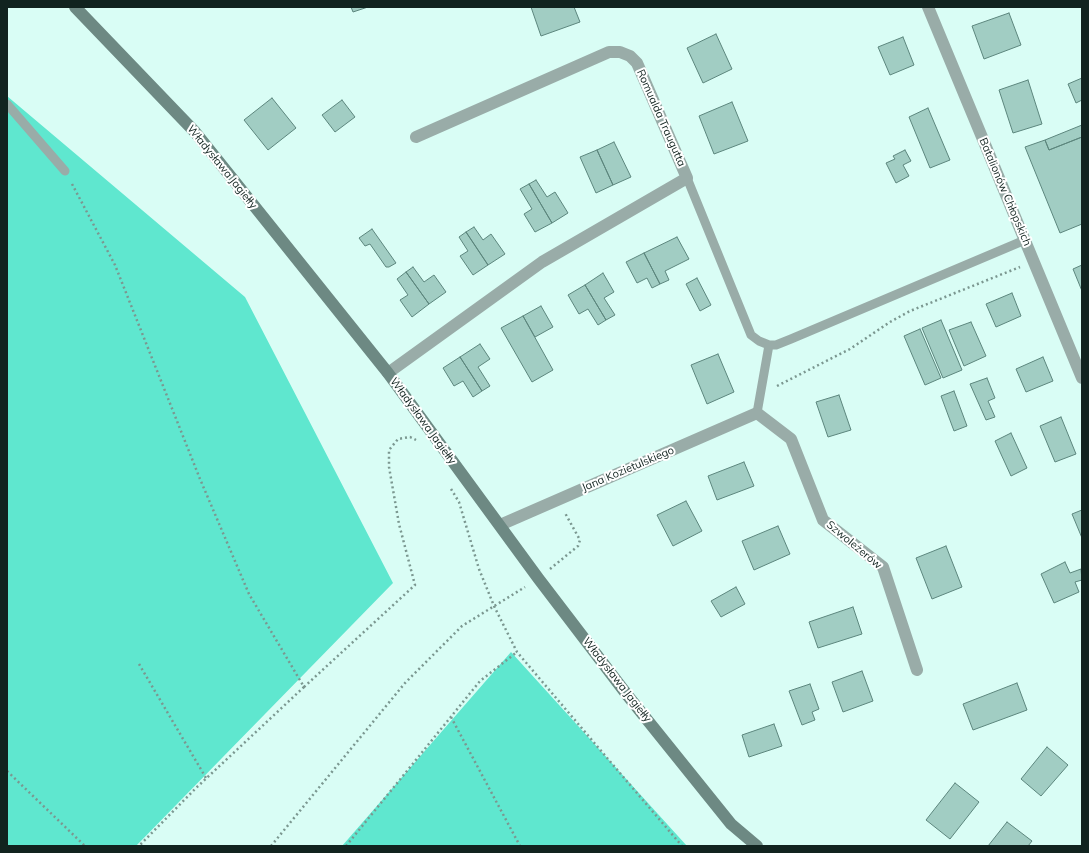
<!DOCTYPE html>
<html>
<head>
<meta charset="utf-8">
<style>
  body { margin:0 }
  #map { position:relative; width:1089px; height:853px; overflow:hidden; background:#d9fdf5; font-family:Mulish,sans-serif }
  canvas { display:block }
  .frame { position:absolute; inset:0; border:8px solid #11231f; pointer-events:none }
</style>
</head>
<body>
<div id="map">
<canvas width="1089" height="853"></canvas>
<div class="frame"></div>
</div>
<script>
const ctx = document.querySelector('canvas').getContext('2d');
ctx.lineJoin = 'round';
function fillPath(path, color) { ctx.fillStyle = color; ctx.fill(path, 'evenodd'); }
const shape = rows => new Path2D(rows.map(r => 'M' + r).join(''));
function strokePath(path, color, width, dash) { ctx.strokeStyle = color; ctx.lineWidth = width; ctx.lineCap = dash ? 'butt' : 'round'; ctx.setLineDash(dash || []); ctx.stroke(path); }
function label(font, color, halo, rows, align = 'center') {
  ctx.font = font + ' Mulish,sans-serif'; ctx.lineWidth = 4; ctx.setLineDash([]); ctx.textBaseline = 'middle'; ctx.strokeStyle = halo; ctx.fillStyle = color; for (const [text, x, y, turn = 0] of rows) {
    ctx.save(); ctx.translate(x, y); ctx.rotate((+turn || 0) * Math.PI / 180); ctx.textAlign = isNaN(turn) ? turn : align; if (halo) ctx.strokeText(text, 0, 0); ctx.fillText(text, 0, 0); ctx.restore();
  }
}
const green = shape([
  [7,96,245,297,393,583,136,846,7,846],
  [511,652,687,846,342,846]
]);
const building = shape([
  [351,7,368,7,353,12,351,7],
  [531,7,574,7,580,22,541,36,531,7],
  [1009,13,1021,45,984,59,972,26,1009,13],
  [716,34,732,69,703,83,687,48,716,34],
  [903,37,914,65,890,75,878,47,903,37],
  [1082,78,1082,100,1076,103,1068,84,1082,78],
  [1028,80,1042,124,1013,133,999,90,1028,80],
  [272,98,296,128,268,150,244,120,272,98],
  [342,100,355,117,335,132,322,115,342,100],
  [732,102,748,141,714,154,699,116,732,102],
  [928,108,950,160,930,168,909,117,928,108],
  [1082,125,1082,137,1049,150,1045,140,1082,125],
  [1082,137,1082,224,1060,233,1025,147,1045,140,1049,150,1082,137],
  [614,142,631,177,613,185,597,150,614,142],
  [597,150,613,185,596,193,580,157,597,150],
  [905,150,911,161,903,165,909,176,896,183,886,163,895,159,893,156,905,150],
  [536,180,547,197,555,192,568,213,552,223,529,184,536,180],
  [529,184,552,223,535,232,524,214,532,209,520,189,529,184],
  [474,227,483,240,491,234,505,254,488,265,466,232,474,227],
  [372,229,396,263,389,267,386,267,370,244,365,246,359,238,372,229],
  [466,232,488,265,473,275,460,256,468,251,459,237,466,232],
  [677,237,689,259,665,271,669,280,660,284,644,253,677,237],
  [644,253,660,284,652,288,647,278,637,283,626,262,644,253],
  [1082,265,1082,291,1073,269,1082,265],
  [413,267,424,282,434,275,446,292,429,304,406,272,413,267],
  [406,272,429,304,412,317,400,300,408,295,397,279,406,272],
  [603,273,614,292,604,298,615,315,606,320,585,285,603,273],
  [697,278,711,305,700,311,686,284,697,278],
  [585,285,606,320,598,325,588,309,579,314,568,295,585,285],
  [1012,293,1021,316,996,327,986,304,1012,293],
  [541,306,553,327,535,337,523,316,541,306],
  [523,316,553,370,532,382,501,328,523,316],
  [941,320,962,370,943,378,922,328,941,320],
  [971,322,986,356,964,366,949,330,971,322],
  [920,329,941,378,925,385,904,336,920,329],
  [480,344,490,359,478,367,490,386,482,391,460,357,480,344],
  [718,354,734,392,707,404,691,365,718,354],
  [460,357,482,391,473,397,463,381,454,386,443,368,460,357],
  [1043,357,1053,381,1026,392,1016,369,1043,357],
  [987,378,995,398,988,401,995,417,986,420,970,384,987,378],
  [954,391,967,426,954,431,941,396,954,391],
  [839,395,851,430,828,437,816,402,839,395],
  [1061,417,1076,454,1055,462,1040,426,1061,417],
  [1011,433,1027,468,1011,476,995,441,1011,433],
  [744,462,754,486,717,500,708,476,744,462],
  [686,501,702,531,673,546,657,515,686,501],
  [1082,510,1082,538,1072,514,1082,510],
  [778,526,790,554,754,570,742,541,778,526],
  [946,546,962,587,932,599,916,558,946,546],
  [1065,562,1070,573,1081,569,1082,580,1075,582,1079,592,1054,603,1041,574,1065,562],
  [736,587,745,604,721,617,711,601,736,587],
  [853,607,862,634,818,648,809,622,853,607],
  [862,671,873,701,843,712,832,682,862,671],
  [1017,683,1027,710,973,730,963,704,1017,683],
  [810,684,819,709,812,712,815,720,802,725,789,691,810,684],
  [774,724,782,746,749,757,742,735,774,724],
  [1047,747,1068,765,1041,796,1021,779,1047,747],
  [955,783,979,802,950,839,926,820,955,783],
  [1007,822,1032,841,1028,846,988,846,1007,822]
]);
const path = shape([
  [72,184,115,265,200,479,249,594,304,687,196,788,139,846],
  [777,386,850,349,890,322,910,311,1020,267],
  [451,489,459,502,479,569,494,606,517,652,682,846],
  [550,569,578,546,580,540,565,513],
  [139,664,206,778],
  [304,687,415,585,399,524,389,467,389,450,398,439,410,437,416,440],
  [451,717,520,846],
  [7,771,85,846],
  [271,846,405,683,462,626,525,587],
  [346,846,480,681,517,652]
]);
const lane = shape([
  [7,104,65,171],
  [687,178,751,335,759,341,769,345,776,345,791,339,1025,240],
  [757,413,769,345]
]);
const street = shape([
  [928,7,1082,378],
  [388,373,542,262,687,178,637,63,630,56,620,52,609,52,416,137],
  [500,525,757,413,791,439,823,520,883,567,917,670]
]);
const secondary = shape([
  [75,7,195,132,388,373,538,578,628,696,731,824,757,846]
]);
const streetNames = [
  ["Romualda Traugutta",661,118,66],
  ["Władysława Jagiełły",222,167,51],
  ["Batalionów Chłopskich",1005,192,67],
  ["Władysława Jagiełły",423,421,54],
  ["Jana Kozietulskiego",628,469,-23],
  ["Szwoleżerów",854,545,40],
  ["Władysława Jagiełły",617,680,52]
];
fillPath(green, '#5fe7cf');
fillPath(building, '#a1cdc3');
strokePath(building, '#5c867d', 1);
strokePath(path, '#7b9790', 2.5, [2, 3]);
strokePath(lane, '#99aca8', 9);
strokePath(street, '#99aca8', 12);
strokePath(secondary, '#6d8983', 12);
label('11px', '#11231f', '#fff', streetNames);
</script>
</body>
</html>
